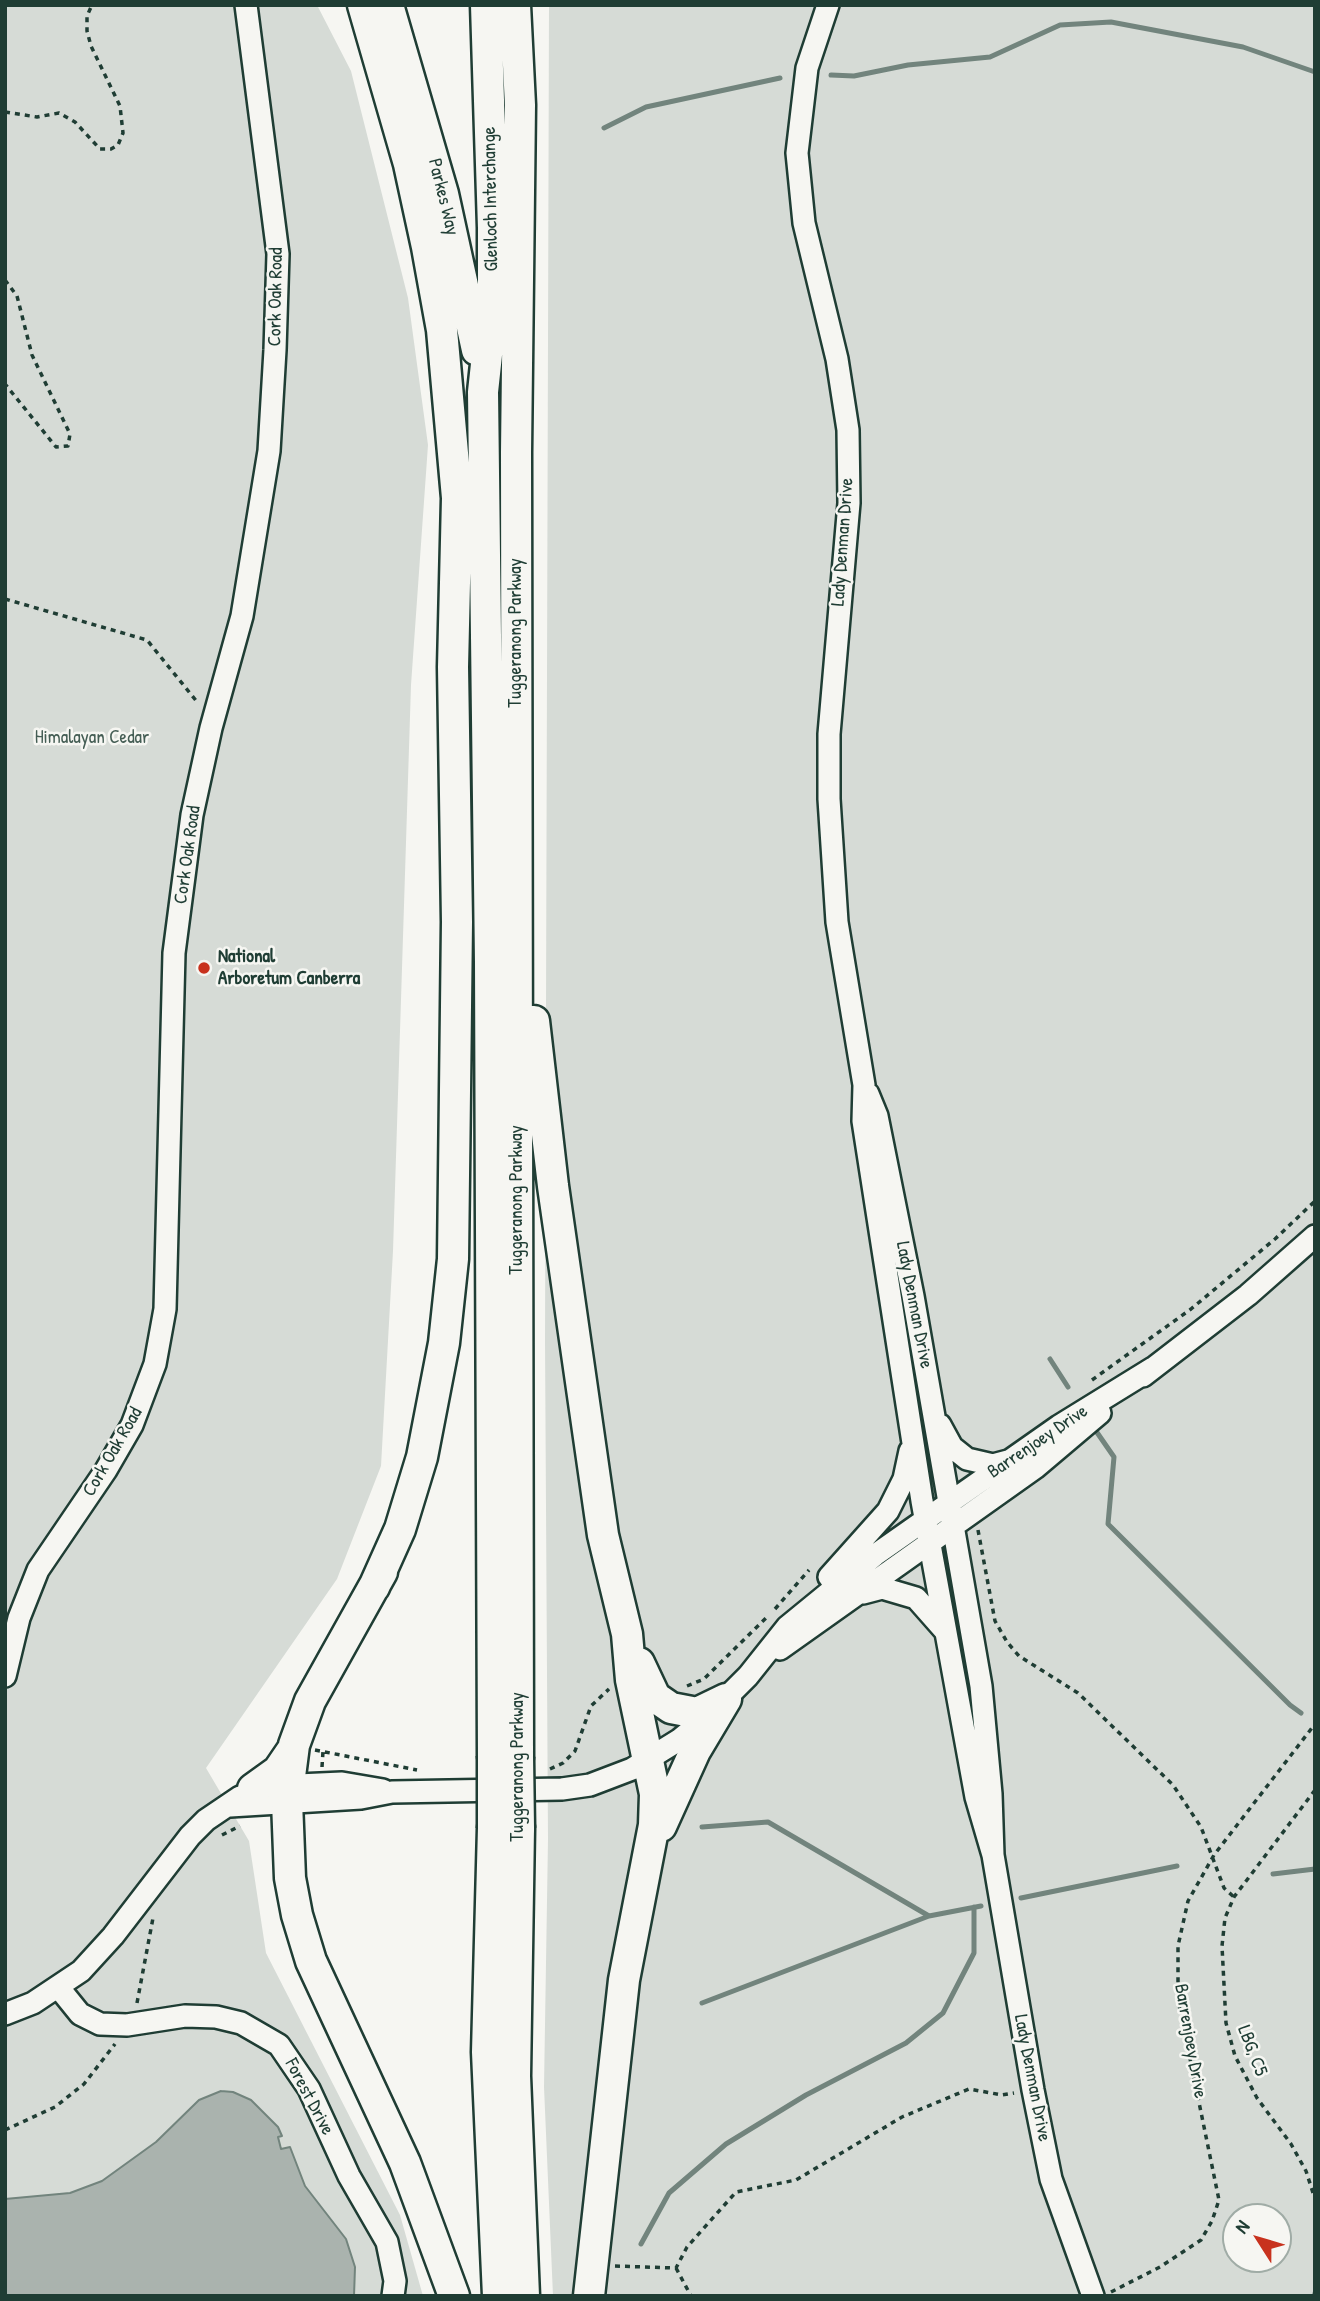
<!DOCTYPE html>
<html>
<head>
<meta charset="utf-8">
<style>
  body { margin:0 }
  #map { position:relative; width:1320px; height:2301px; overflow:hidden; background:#f6f6f2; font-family:"Patrick Hand",sans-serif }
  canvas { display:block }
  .frame { position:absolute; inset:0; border:7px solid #1f3d34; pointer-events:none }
  .north { position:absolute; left:1222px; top:2203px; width:70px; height:70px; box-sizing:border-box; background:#f6f6f2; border:2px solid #a0aca6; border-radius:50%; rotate:307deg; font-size:19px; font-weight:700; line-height:28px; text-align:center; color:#1f3d34 }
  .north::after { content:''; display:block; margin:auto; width:24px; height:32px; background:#c8321e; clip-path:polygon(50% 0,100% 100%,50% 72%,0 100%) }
</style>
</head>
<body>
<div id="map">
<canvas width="1320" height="2301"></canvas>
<div class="frame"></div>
<div class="north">N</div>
</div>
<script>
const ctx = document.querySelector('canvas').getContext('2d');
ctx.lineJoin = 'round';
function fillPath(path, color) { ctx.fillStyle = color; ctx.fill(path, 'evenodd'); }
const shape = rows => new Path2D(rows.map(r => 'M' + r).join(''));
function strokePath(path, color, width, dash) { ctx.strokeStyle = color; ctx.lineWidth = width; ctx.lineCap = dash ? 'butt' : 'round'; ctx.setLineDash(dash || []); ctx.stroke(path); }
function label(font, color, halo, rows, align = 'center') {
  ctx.font = font + ' "Patrick Hand",sans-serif'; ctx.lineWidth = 5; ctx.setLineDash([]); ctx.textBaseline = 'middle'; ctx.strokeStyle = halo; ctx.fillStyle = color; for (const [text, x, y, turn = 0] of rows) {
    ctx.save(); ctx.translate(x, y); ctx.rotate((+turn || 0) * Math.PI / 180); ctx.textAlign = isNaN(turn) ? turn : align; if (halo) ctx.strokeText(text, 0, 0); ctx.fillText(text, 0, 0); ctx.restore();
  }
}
const green = shape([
  [5,5,317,5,351,71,408,298,428,445,411,685,393,1251,381,1466,337,1579,206,1768,249,1841,266,1953,400,2215,423,2296,5,2296],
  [549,5,1315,5,1315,2296,553,2296,544,2087,548,1839,545,1341],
  [1236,2217,1278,2217,1278,2259,1236,2259]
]);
const water = shape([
  [221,2091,233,2092,251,2100,278,2127,282,2136,278,2137,281,2149,290,2147,305,2186,346,2239,355,2267,354,2296,5,2296,5,2199,70,2193,102,2181,156,2142,199,2100,221,2091]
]);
const stream = shape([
  [831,75,854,76,908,65,990,57,1060,25,1111,22,1243,47,1315,72],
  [604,128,646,107,780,78],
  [1050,1359,1068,1387],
  [1096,1431,1114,1457,1108,1524,1290,1705,1301,1713],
  [702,1827,768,1822,929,1916,981,1906],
  [1273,1874,1315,1869],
  [1021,1898,1177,1866],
  [702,2003,929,1916],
  [641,2244,669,2193,726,2144,806,2095,906,2043,943,2013,974,1953,974,1907]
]);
const path = shape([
  [5,112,37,117,59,113,75,122,100,149,111,149,118,145,123,133,120,106,91,46,87,31,87,16,92,5],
  [5,280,17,296,32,355,70,434,68,446,56,447,5,384],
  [5,599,147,640,198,703],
  [1092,1380,1191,1309,1275,1239,1315,1201],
  [978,1530,995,1621,1007,1642,1019,1656,1078,1693,1173,1785,1201,1827,1224,1888,1234,1897],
  [775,1609,809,1570],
  [687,1686,704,1679,767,1617],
  [315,1750,417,1770],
  [322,1767,323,1751],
  [550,1769,563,1763,575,1751,591,1706,609,1689],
  [1315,1790,1234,1897,1225,1918,1222,1946,1226,2023,1235,2056,1257,2098,1291,2144,1306,2171,1315,2199],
  [222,1835,240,1826],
  [137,2003,153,1918],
  [5,2130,55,2107,84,2084,115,2044],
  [615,2266,676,2268,687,2247,736,2192,796,2180,902,2117,969,2089,1002,2095,1014,2093],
  [676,2268,691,2296],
  [1111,2292,1160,2267,1201,2240,1212,2221,1219,2200,1178,2000,1178,1946,1188,1901,1214,1855,1315,1724],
  [1314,2296,1315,2290]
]);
const minor = shape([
  [828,5,807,68,797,153,804,223,837,359,848,430,849,503,829,734,829,799,837,922,864,1085,863,1121,922,1501,976,1797,993,1855],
  [868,1094,877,1116,913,1296,981,1686,991,1794,993,1855,1033,2090,1051,2179,1093,2296],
  [1143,1376,1248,1295,1315,1236],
  [940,1425,952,1447,967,1459,993,1465,1008,1461],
  [829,1577,888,1511,904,1479,910,1451],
  [863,1593,882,1588,916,1598,946,1632],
  [780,1649,1035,1468,1100,1413],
  [5,1676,19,1618,38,1570,106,1470,132,1425,155,1364,165,1309,174,953,192,815,211,728,242,616,269,451,275,350,278,254,246,5],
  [276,1786,342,1783,383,1790],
  [230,1806,361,1798,392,1792,562,1789,590,1785,632,1769,679,1740,707,1717,748,1676,787,1627,875,1555,1059,1426,1153,1368],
  [59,1988,80,2014,100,2024,127,2025,185,2016,216,2017,241,2023,279,2045,309,2089,349,2176,387,2242,395,2281,393,2296],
  [5,2014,33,2003,81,1971,113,1936,190,1836,206,1820,240,1797]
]);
const highway = shape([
  [363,5,409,164,427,247,442,330,457,498,453,667,457,922,453,1259,444,1343,422,1457,400,1529,374,1587],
  [388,5,443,194,477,350],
  [486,5,493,228,493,299,483,392,490,962,493,1756],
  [515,5,520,105,516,452,518,1757],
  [534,1021,553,1186,603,1535,627,1634,631,1680,655,1794,654,1825,624,1980,589,2296],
  [639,1663,655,1697,671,1708,697,1713,726,1699],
  [289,1784,294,1745,310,1701,382,1572],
  [253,1789,278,1771,293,1749],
  [287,1801,290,1878,297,1915,311,1961,405,2163,454,2296],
  [661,1826,695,1751,726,1699],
  [493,1828,487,2052,498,2296],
  [519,1828,515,2076,524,2296]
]);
const highwayBridge = shape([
  [493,1756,493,1828],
  [518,1757,519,1828]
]);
const markers = [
  [204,968,7,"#c8321e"]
];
const streetNames = [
  ["Parkes Way",443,197,76],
  ["Glenloch Interchange",491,199,-91],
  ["Cork Oak Road",276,297,-89],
  ["Lady Denman Drive",843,542,-86],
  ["Tuggeranong Parkway",516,633,-90],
  ["Cork Oak Road",188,855,-82],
  ["Tuggeranong Parkway",517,1200,-90],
  ["Lady Denman Drive",914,1305,79],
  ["Barrenjoey Drive",1038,1442,-34],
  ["Cork Oak Road",113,1452,-60],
  ["Tuggeranong Parkway",518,1767,-90],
  ["Barrenjoey Drive",1190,2041,80],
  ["LBG, C5",1252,2051,69],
  ["Lady Denman Drive",1032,2078,79],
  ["Forest Drive",309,2097,62]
];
const parkNames = [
  ["Himalayan Cedar",92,738]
];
const poiNames = [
  ["National",218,957],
  ["Arboretum Canberra",218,979]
];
fillPath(green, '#d6dbd6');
fillPath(water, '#aab3ae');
strokePath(water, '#72847d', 2);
strokePath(stream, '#72847d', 5);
strokePath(minor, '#1f3d34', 26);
strokePath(highway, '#1f3d34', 35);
strokePath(path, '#1f3d34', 3.5, [5, 5]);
strokePath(minor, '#f6f6f2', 21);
strokePath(highway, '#f6f6f2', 30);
strokePath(highwayBridge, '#1f3d34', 35, []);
strokePath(highwayBridge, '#f6f6f2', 30);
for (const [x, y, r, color] of markers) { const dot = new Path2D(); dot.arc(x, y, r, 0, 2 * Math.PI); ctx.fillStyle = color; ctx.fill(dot); strokePath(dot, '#f6f6f2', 2.5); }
label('19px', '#1f3d34', '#f6f6f2', streetNames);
label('19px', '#445d54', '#f6f6f2', parkNames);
label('bold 19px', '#1f3d34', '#f6f6f2', poiNames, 'left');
</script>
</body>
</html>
